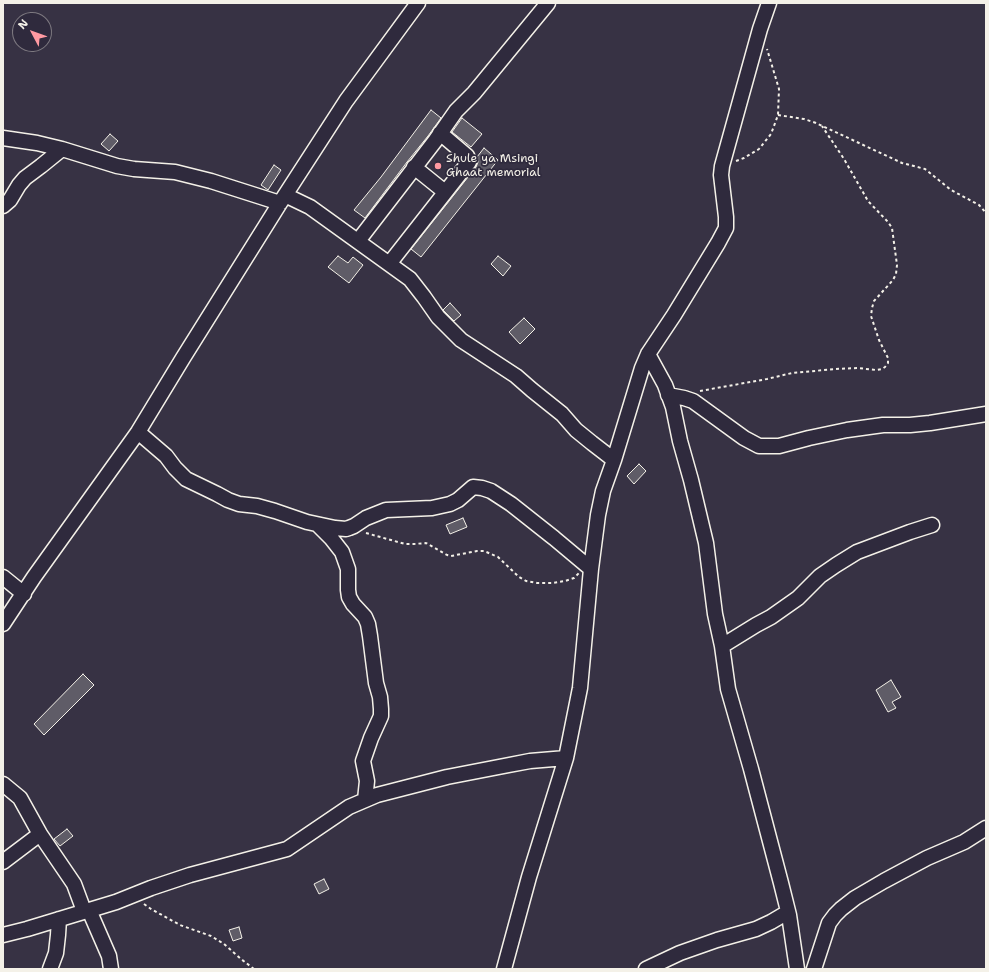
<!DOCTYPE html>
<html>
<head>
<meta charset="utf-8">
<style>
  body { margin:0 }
  #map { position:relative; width:989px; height:972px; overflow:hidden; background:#373244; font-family:"Shantell Sans",sans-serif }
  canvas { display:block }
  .frame { position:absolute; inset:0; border:4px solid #f4f1e8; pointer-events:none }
  .north { position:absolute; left:12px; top:12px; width:40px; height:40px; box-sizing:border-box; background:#2f2a3d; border:1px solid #7e7a81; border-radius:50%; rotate:311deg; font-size:11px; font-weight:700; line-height:16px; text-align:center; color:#f4f1e8 }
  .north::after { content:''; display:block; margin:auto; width:14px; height:18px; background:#ff9aa2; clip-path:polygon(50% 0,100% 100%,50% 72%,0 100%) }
</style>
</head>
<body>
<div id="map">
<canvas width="989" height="972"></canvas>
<div class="frame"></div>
<div class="north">N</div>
</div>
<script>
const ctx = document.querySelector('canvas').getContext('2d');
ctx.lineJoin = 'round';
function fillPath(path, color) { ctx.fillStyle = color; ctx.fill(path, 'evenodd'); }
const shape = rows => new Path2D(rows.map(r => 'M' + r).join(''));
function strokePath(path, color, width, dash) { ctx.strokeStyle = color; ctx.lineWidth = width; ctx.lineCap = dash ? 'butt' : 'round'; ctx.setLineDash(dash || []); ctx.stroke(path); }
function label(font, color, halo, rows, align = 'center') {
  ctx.font = font + ' "Shantell Sans",sans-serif'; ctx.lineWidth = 3.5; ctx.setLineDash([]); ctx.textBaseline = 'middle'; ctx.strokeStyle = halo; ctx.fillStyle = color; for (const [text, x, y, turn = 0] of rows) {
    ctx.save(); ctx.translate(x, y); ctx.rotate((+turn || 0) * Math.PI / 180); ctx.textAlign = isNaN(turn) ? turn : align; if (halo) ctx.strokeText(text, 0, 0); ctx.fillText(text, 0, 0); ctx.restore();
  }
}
const building = shape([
  [431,110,441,118,428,136,407,162,365,218,354,210,381,177,431,110],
  [462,118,482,134,471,147,452,132,462,118],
  [110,134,118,141,109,151,101,144,110,134],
  [484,148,498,160,421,257,411,249,476,167,478,162,477,157,484,148],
  [274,165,281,170,268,190,261,185,274,165],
  [338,256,348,263,353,257,363,265,349,283,328,267,338,256],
  [498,256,511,266,503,276,491,264,498,256],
  [450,303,461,315,454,321,443,310,450,303],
  [524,318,535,329,520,344,509,332,524,318],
  [639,464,646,471,634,484,627,476,639,464],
  [463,518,467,527,450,534,446,525,463,518],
  [83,674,94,685,44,735,34,724,83,674],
  [891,680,901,697,892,702,896,708,888,712,876,690,891,680],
  [67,829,73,836,60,846,54,839,67,829],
  [324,879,329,889,319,894,314,884,324,879],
  [239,927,242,938,233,941,229,930,239,927]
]);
const path = shape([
  [778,115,804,119,816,123,902,163,925,169,951,190,979,205,986,213],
  [736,161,744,158,759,149,771,134,778,115,779,89,767,49],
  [700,391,767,379,792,373,836,369,858,368,876,370,882,369,885,367,888,363,888,358,879,340,871,316,872,308,874,301,893,280,896,274,897,265,892,228,888,222,868,201,844,159,822,126],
  [366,533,405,544,414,544,426,543,447,555,451,556,477,551,484,551,498,557,519,577,526,581,537,583,552,583,565,581,574,578,579,573],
  [144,904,151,909,180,925,197,931,211,936,224,944,241,959,254,969]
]);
const minor = shape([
  [3,138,37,143,62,149,117,166,134,169,175,172,211,181,280,203],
  [414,167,445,192],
  [285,195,310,207,410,279,424,297,438,317,461,340,516,376,532,390,562,414,576,430,592,443,614,460],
  [3,206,10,200,19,185,25,178,41,166,62,149],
  [358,241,435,141,456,111,474,93,548,3],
  [389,264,469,162,469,161,467,156,440,133],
  [648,354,665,385,673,407,680,441,691,480,706,543,715,614,722,646,728,689,751,769,781,883,789,915,797,969],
  [668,395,684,398,693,401,744,438,759,446,779,446,809,438,847,430,883,425,910,425,930,423,986,414],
  [138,432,166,456,175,468,186,479,217,494,228,500,239,504,257,506,275,511,307,522,335,528,346,529,349,528,354,526,366,518,386,510,432,508,450,504,458,500,473,487,482,488,491,491,511,504,554,538,591,569],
  [318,525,331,538,342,552,348,569,348,590,349,597,353,604,365,617,368,624,370,636,376,683,380,697,381,709,381,716,371,738,363,761,367,781,365,800],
  [3,577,24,594],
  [3,624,34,577,138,432,183,358,280,203,346,101,418,3],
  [722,646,756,625,771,617,798,598,820,576,836,565,857,552,910,532,932,525],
  [3,784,20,798,40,834,74,884,84,911],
  [3,862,40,834],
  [89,910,109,956,111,969],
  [3,935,27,929,116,902,151,888,190,875,287,849,349,807,377,795,447,777,509,765,530,761,566,758],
  [50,969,56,953,58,935,59,919],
  [504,969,529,877,566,758,580,688,591,569,598,515,603,491,614,460,642,368,648,354,674,315,718,243,726,228,726,217,721,175,722,166,760,29,769,3],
  [646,969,680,953,717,940,756,929,771,922,788,912],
  [814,969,829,923,835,915,841,909,855,898,884,881,927,858,964,842,986,828]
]);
const markers = [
  [438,166,4,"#ff9aa2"]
];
const poiNames = [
  ["Shule ya Msingi",446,159],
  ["Ghaat memorial",446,173]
];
fillPath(building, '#5f5c67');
strokePath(building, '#f4f1e8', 1);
strokePath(minor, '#f4f1e8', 17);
strokePath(path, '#f4f1e8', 2, [3, 3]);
strokePath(minor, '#2f2a3d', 14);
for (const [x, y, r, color] of markers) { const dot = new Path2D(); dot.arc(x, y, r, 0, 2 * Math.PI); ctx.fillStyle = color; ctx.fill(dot); strokePath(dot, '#2f2a3d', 1.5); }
label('12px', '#f4f1e8', '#2f2a3d', poiNames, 'left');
</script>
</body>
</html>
